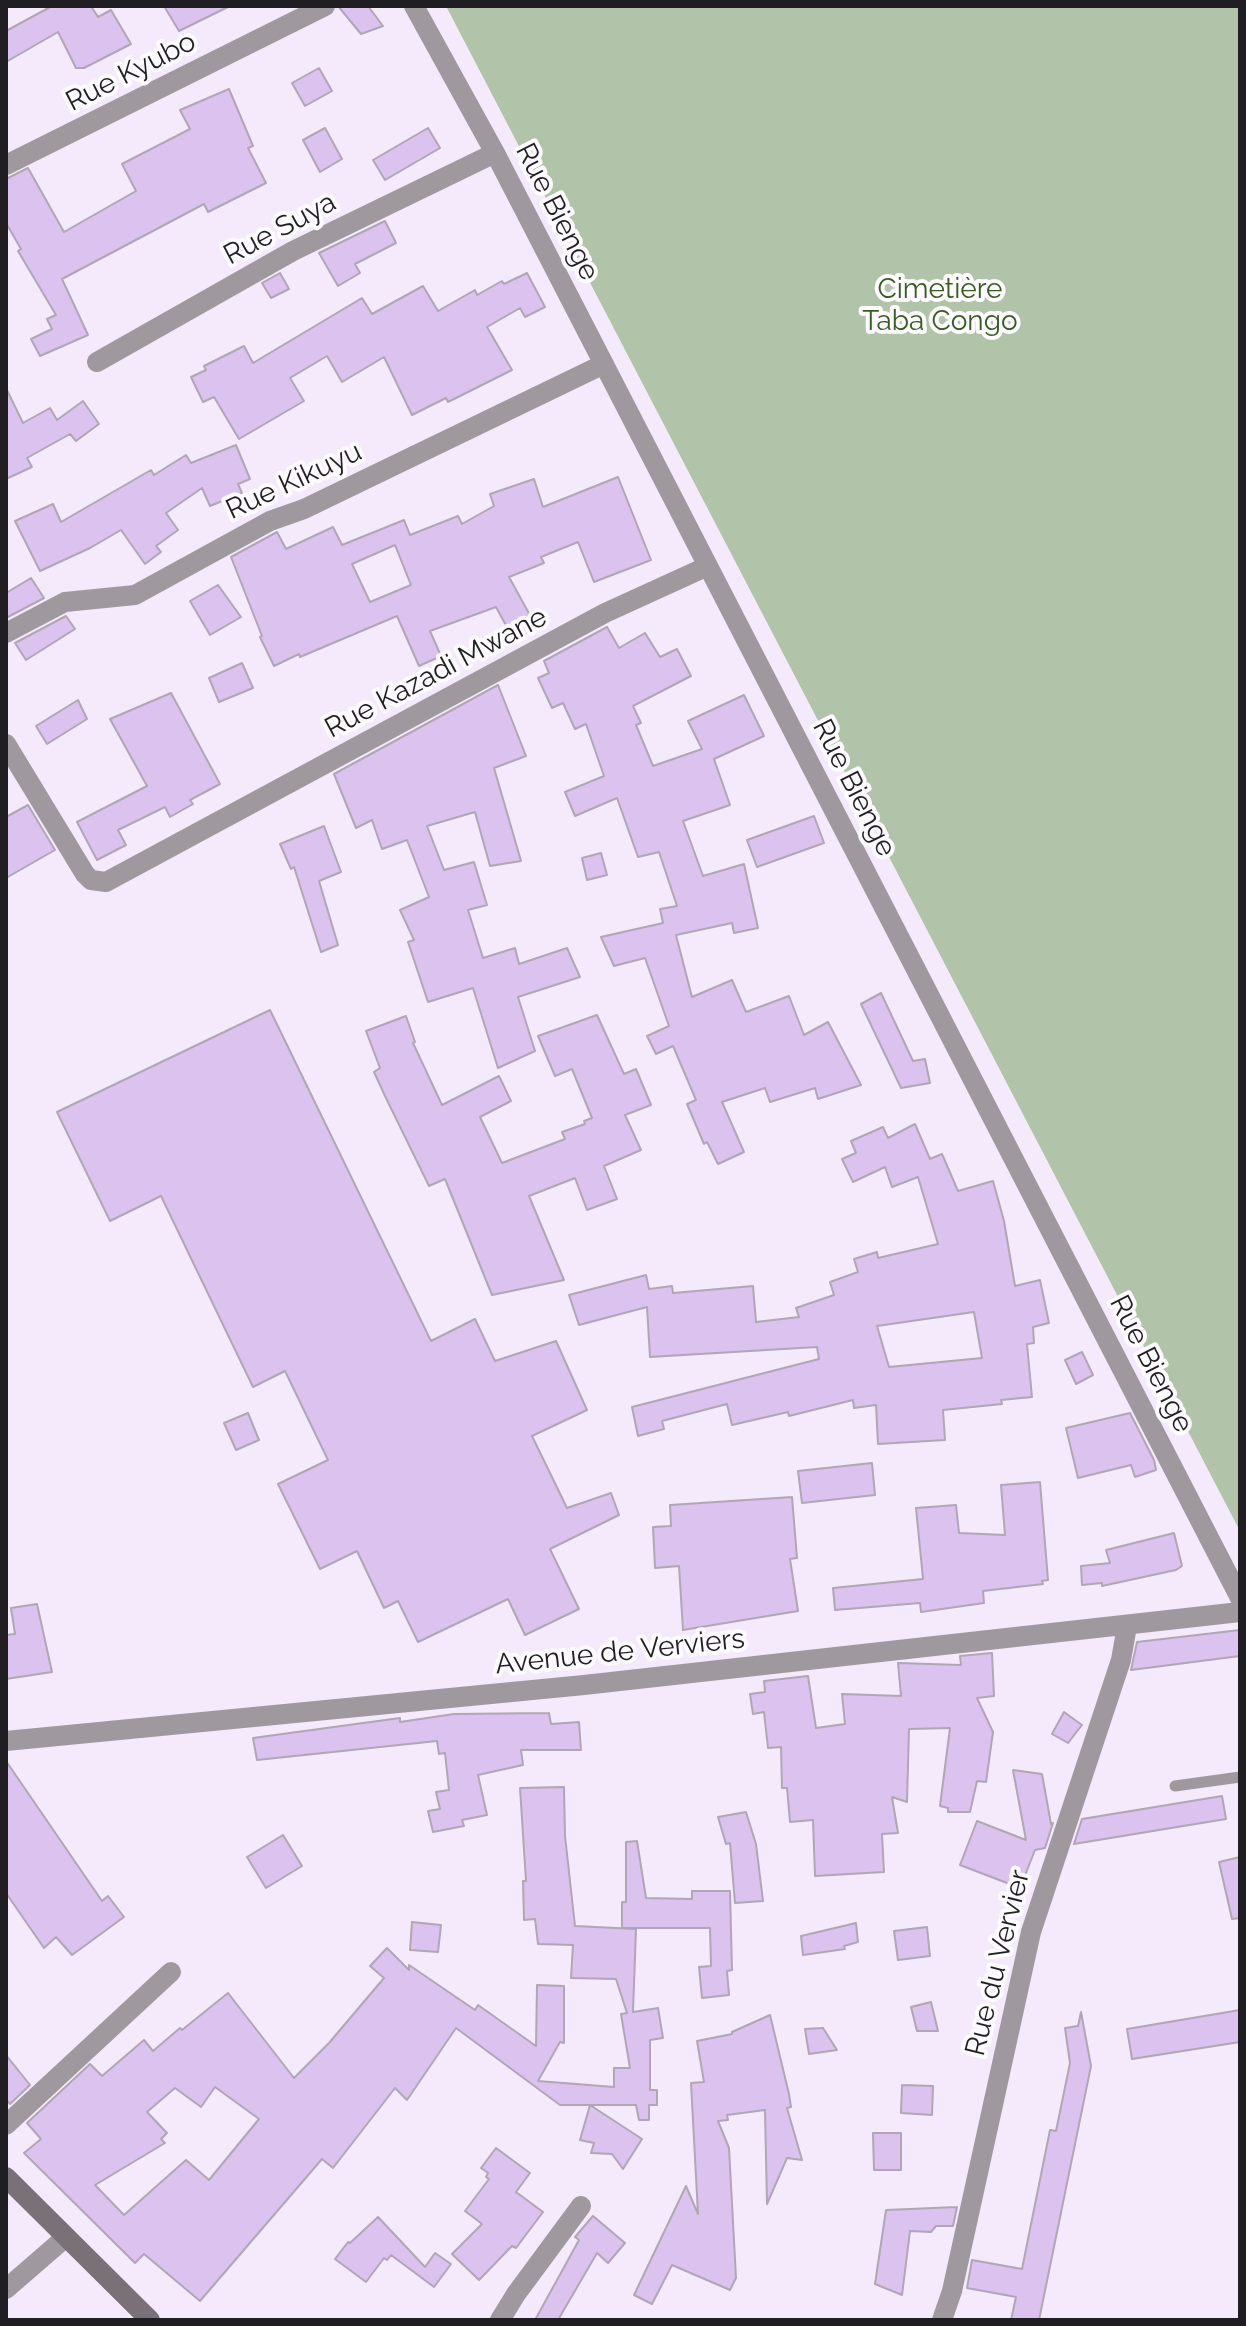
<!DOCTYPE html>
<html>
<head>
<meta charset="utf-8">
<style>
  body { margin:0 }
  #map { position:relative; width:1246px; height:2326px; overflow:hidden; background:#f4eafb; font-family:Raleway,sans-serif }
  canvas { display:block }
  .frame { position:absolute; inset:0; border:8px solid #201d23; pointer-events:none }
</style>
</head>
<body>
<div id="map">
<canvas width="1246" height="2326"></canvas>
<div class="frame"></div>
</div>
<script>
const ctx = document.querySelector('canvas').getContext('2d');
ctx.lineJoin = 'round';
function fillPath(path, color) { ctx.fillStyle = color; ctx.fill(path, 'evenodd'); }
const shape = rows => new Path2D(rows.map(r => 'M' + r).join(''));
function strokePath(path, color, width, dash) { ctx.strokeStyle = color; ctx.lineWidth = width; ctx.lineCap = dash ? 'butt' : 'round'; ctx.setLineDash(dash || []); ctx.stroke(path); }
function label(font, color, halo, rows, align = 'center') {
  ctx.font = font + ' Raleway,sans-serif'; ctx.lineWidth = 8; ctx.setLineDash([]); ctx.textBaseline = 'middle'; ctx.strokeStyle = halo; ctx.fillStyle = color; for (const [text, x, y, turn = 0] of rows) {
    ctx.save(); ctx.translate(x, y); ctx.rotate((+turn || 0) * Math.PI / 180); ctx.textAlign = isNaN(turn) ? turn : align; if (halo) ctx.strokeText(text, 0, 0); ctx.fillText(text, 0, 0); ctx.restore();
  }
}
const green = shape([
  [446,6,1240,6,1240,1531,1228,1508]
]);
const building = shape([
  [52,6,91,6,98,17,111,10,131,44,84,68,76,68,58,32,6,62,6,31,52,6],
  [164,6,230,6,179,31,164,6],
  [338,6,368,6,383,26,361,34,338,6],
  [319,68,332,91,305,106,292,83,319,68],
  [229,89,253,146,248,148,266,183,208,212,204,204,62,279,88,335,40,356,31,339,52,329,47,319,56,315,18,251,21,249,6,223,6,179,28,168,64,232,136,191,122,164,190,129,180,110,229,89],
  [325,128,342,159,320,172,303,140,325,128],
  [428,128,440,148,385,180,373,160,428,128],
  [385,221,396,243,355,264,360,273,338,286,319,253,385,221],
  [280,273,289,289,271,298,262,283,280,273],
  [527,273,545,307,525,317,520,308,487,327,512,370,448,402,446,398,412,415,384,357,342,382,327,356,290,378,304,401,239,439,214,397,203,402,191,377,206,370,204,366,244,346,253,363,362,298,372,314,423,286,438,311,475,290,477,295,502,281,504,284,527,273],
  [6,388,23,423,50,408,57,420,83,401,99,424,76,441,70,434,27,458,32,467,6,479,6,388],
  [236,445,250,479,238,484,242,493,210,506,202,488,166,513,178,530,156,546,161,552,145,564,121,530,90,548,40,571,15,521,53,504,61,522,151,470,154,475,186,455,191,463,236,445],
  [618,477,651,560,594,582,578,542,541,557,544,563,509,577,537,628,514,640,496,607,430,631,441,656,419,666,397,616,300,657,299,654,274,666,260,637,262,636,231,557,277,532,286,549,333,527,342,545,404,520,410,535,458,516,462,524,494,506,490,494,534,479,543,507,618,477],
  [395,545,411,585,370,602,352,564,395,545],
  [31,578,44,598,6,618,6,593,31,578],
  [218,585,241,617,210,635,190,601,218,585],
  [66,616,75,629,26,660,15,643,66,616],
  [607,627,619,648,645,633,660,657,677,649,691,676,633,706,641,723,636,725,653,766,702,749,688,721,744,695,764,736,714,759,730,805,683,821,703,876,744,864,758,928,734,933,732,923,676,935,692,997,732,980,746,1012,789,996,804,1035,828,1022,861,1085,818,1099,815,1088,770,1102,765,1088,722,1102,744,1152,718,1164,707,1142,704,1144,687,1104,696,1100,673,1046,656,1054,647,1036,669,1026,645,958,614,966,601,937,663,923,660,909,677,906,659,852,638,857,617,798,575,816,565,792,604,776,586,724,575,729,563,703,552,708,538,678,549,673,544,661,607,627],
  [242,663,253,688,219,702,209,678,242,663],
  [498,685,526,756,494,768,521,861,490,866,475,812,427,826,444,870,474,862,487,905,468,910,483,958,515,948,519,964,567,948,580,977,518,997,535,1051,498,1068,473,988,428,1002,408,942,414,940,400,910,429,897,407,840,382,849,372,820,356,828,334,774,498,685],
  [171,693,220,784,190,800,193,804,170,817,165,807,118,830,126,845,97,860,77,822,147,786,110,719,171,693],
  [78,700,87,719,47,744,36,726,78,700],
  [28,805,55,850,6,878,6,817,28,805],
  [814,816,824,843,757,867,747,840,814,816],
  [324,826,341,872,319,881,338,945,321,952,294,867,291,869,280,844,324,826],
  [601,853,607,875,587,880,582,858,601,853],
  [881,993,913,1061,925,1059,930,1083,901,1088,861,1004,881,993],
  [270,1010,431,1341,475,1319,495,1361,556,1341,587,1410,532,1436,567,1508,611,1493,619,1515,550,1549,579,1609,525,1635,508,1599,418,1642,398,1601,384,1608,357,1551,320,1569,278,1484,328,1460,285,1371,253,1387,161,1196,110,1221,57,1112,270,1010],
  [597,1015,624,1074,636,1069,651,1105,625,1115,641,1150,604,1166,617,1199,587,1210,575,1178,529,1196,564,1280,492,1295,445,1179,429,1186,385,1096,374,1072,380,1068,366,1031,406,1016,415,1042,413,1043,442,1105,499,1076,511,1101,480,1117,502,1163,565,1139,562,1132,585,1124,584,1121,592,1118,572,1069,555,1076,538,1036,597,1015],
  [915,1124,930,1159,942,1154,958,1191,993,1181,1004,1221,1015,1286,1040,1280,1049,1323,1033,1327,1034,1343,1027,1344,1032,1397,1001,1400,1002,1404,943,1410,945,1440,878,1444,876,1405,854,1408,853,1400,789,1416,788,1412,732,1425,727,1404,662,1421,664,1429,638,1436,632,1407,819,1359,817,1347,650,1357,647,1307,579,1325,569,1295,646,1275,649,1289,672,1286,673,1293,753,1286,756,1322,799,1317,796,1308,834,1295,830,1282,858,1272,854,1259,877,1252,878,1258,938,1244,918,1177,892,1187,885,1167,853,1182,842,1159,856,1153,851,1141,883,1127,888,1138,915,1124],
  [974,1312,982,1358,889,1367,877,1326,974,1312],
  [1082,1352,1093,1375,1076,1384,1065,1360,1082,1352],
  [248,1413,259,1440,236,1450,224,1423,248,1413],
  [1130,1413,1154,1460,1156,1470,1135,1477,1131,1465,1078,1478,1066,1428,1130,1413],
  [872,1463,875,1495,802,1503,798,1471,872,1463],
  [1040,1482,1048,1580,1042,1581,1043,1584,983,1591,984,1603,921,1612,920,1603,835,1610,833,1588,923,1579,916,1508,956,1505,959,1533,1005,1535,1001,1485,1040,1482],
  [792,1497,797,1558,790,1559,798,1611,683,1630,679,1566,655,1568,653,1527,671,1526,670,1505,792,1497],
  [1174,1533,1182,1566,1176,1570,1102,1586,1102,1583,1082,1585,1081,1566,1110,1563,1106,1550,1174,1533],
  [37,1604,52,1672,6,1679,6,1635,15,1634,11,1608,37,1604],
  [1240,1630,1240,1656,1131,1670,1137,1642,1240,1630],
  [992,1653,994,1696,977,1698,993,1732,986,1782,977,1781,970,1812,948,1812,948,1808,940,1806,950,1728,909,1729,907,1802,892,1797,898,1833,882,1834,884,1872,815,1876,813,1820,790,1822,787,1788,782,1788,781,1747,768,1748,764,1712,753,1714,750,1694,765,1692,764,1681,808,1676,816,1728,845,1724,842,1694,901,1696,898,1663,961,1665,960,1656,992,1653],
  [1064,1712,1082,1725,1068,1743,1052,1734,1064,1712],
  [549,1713,551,1724,579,1722,581,1750,521,1750,523,1765,478,1775,487,1815,462,1820,464,1826,433,1832,428,1811,440,1809,436,1792,449,1790,445,1753,439,1754,437,1741,257,1760,253,1738,400,1718,400,1722,454,1714,549,1713],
  [6,1761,102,1901,108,1896,124,1917,72,1955,56,1937,44,1948,6,1893,6,1761],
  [1013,1770,1042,1774,1051,1824,1053,1823,1045,1848,1035,1850,1020,1888,960,1865,977,1821,1026,1840,1013,1770],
  [564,1787,565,1836,575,1926,636,1929,633,2012,658,2008,663,2038,650,2040,650,2090,657,2090,657,2105,649,2105,649,2120,639,2120,636,2105,560,2105,456,2028,407,2100,395,2088,333,2168,322,2159,200,2301,144,2254,135,2263,24,2153,41,2139,27,2123,90,2064,102,2076,144,2040,153,2051,180,2028,182,2030,228,1993,294,2078,329,2043,384,1978,370,1966,387,1948,409,1970,409,1965,475,2010,478,2005,536,2046,537,1985,564,1986,564,2043,560,2042,538,2081,614,2087,614,2068,630,2068,621,2014,627,2013,616,1979,571,1978,573,1945,538,1944,535,1919,524,1920,523,1881,526,1881,520,1788,564,1787],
  [215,2087,259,2119,209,2180,186,2160,124,2215,95,2185,165,2143,161,2139,167,2133,147,2112,175,2088,201,2107,215,2087],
  [1222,1796,1226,1819,1074,1844,1082,1819,1222,1796],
  [746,1812,756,1844,763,1901,735,1903,730,1843,726,1844,718,1817,746,1812],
  [283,1835,302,1866,266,1888,247,1857,283,1835],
  [637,1841,646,1898,692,1899,692,1891,730,1891,732,1970,727,1971,729,1995,702,1998,699,1967,711,1966,710,1928,622,1928,622,1902,626,1902,626,1842,637,1841],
  [1240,1857,1240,1918,1232,1919,1219,1862,1240,1857],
  [412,1922,441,1925,438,1952,410,1950,412,1922],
  [856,1923,858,1942,844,1946,845,1949,803,1955,801,1936,856,1923],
  [927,1927,930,1956,898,1960,894,1931,927,1927],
  [931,2002,938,2031,917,2031,911,2007,931,2002],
  [1240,2010,1240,2042,1132,2059,1127,2029,1240,2010],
  [1081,2012,1091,2066,1039,2320,1011,2320,1016,2297,967,2288,972,2260,1022,2269,1050,2130,1056,2131,1070,2063,1065,2028,1078,2026,1081,2012],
  [770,2015,789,2094,791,2107,787,2108,802,2160,787,2158,767,2204,765,2110,727,2115,728,2120,718,2121,729,2148,736,2278,730,2290,672,2265,652,2304,634,2295,686,2186,698,2214,691,2083,704,2082,697,2041,732,2034,732,2032,770,2015],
  [823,2028,837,2050,809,2054,805,2029,823,2028],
  [6,2055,30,2085,10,2104,6,2099,6,2055],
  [902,2085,933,2086,932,2115,901,2113,902,2085],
  [590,2105,642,2139,623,2169,612,2154,591,2153,594,2143,580,2140,590,2105],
  [873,2133,901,2133,901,2170,874,2170,873,2133],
  [496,2148,530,2173,516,2192,543,2212,516,2248,512,2246,479,2280,452,2254,482,2224,465,2211,489,2179,486,2177,488,2173,481,2168,496,2148],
  [957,2207,953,2226,936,2226,931,2232,910,2231,902,2295,875,2284,886,2210,957,2207],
  [593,2216,625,2243,608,2263,597,2253,558,2320,535,2320,579,2240,575,2237,593,2216],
  [378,2217,425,2267,435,2253,451,2264,434,2287,391,2255,387,2260,384,2258,366,2282,335,2259,348,2242,350,2243,378,2217]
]);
const lane = shape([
  [1175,1786,1240,1777]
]);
const street = shape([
  [414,6,495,153,1240,1598],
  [6,165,325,6],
  [97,362,293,251,495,153],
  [6,633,65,602,135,595,270,521,304,509,604,364],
  [6,744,85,874,91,880,106,882,605,613,708,566],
  [6,1741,584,1685,1240,1612],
  [6,2125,171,1972],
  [6,2289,66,2237],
  [500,2320,516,2294,581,2206],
  [942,2320,952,2291,1031,1932,1121,1660,1127,1626]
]);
const secondary = shape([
  [6,2177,150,2320]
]);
const streetNames = [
  ["Rue Kyubo",131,72,-27],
  ["Rue Bienge",557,212,63],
  ["Rue Suya",280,229,-28],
  ["Rue Kikuyu",294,481,-25],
  ["Rue Kazadi Mwane",436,673,-28],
  ["Rue Bienge",854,788,63],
  ["Rue Bienge",1151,1364,63],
  ["Avenue de Verviers",620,1652,-6],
  ["Rue du Vervier",998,1963,-76]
];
const parkNames = [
  ["Cimetière",940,290],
  ["Taba Congo",940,322]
];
fillPath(green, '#b1c3a8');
fillPath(building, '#dcc2ef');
strokePath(building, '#b0a6b6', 2);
strokePath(lane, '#9f999f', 11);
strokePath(street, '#9f999f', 20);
strokePath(secondary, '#797078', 20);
label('28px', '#201d23', '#fdfbfe', streetNames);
label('28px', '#375c21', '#fdfbfe', parkNames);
</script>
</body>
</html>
